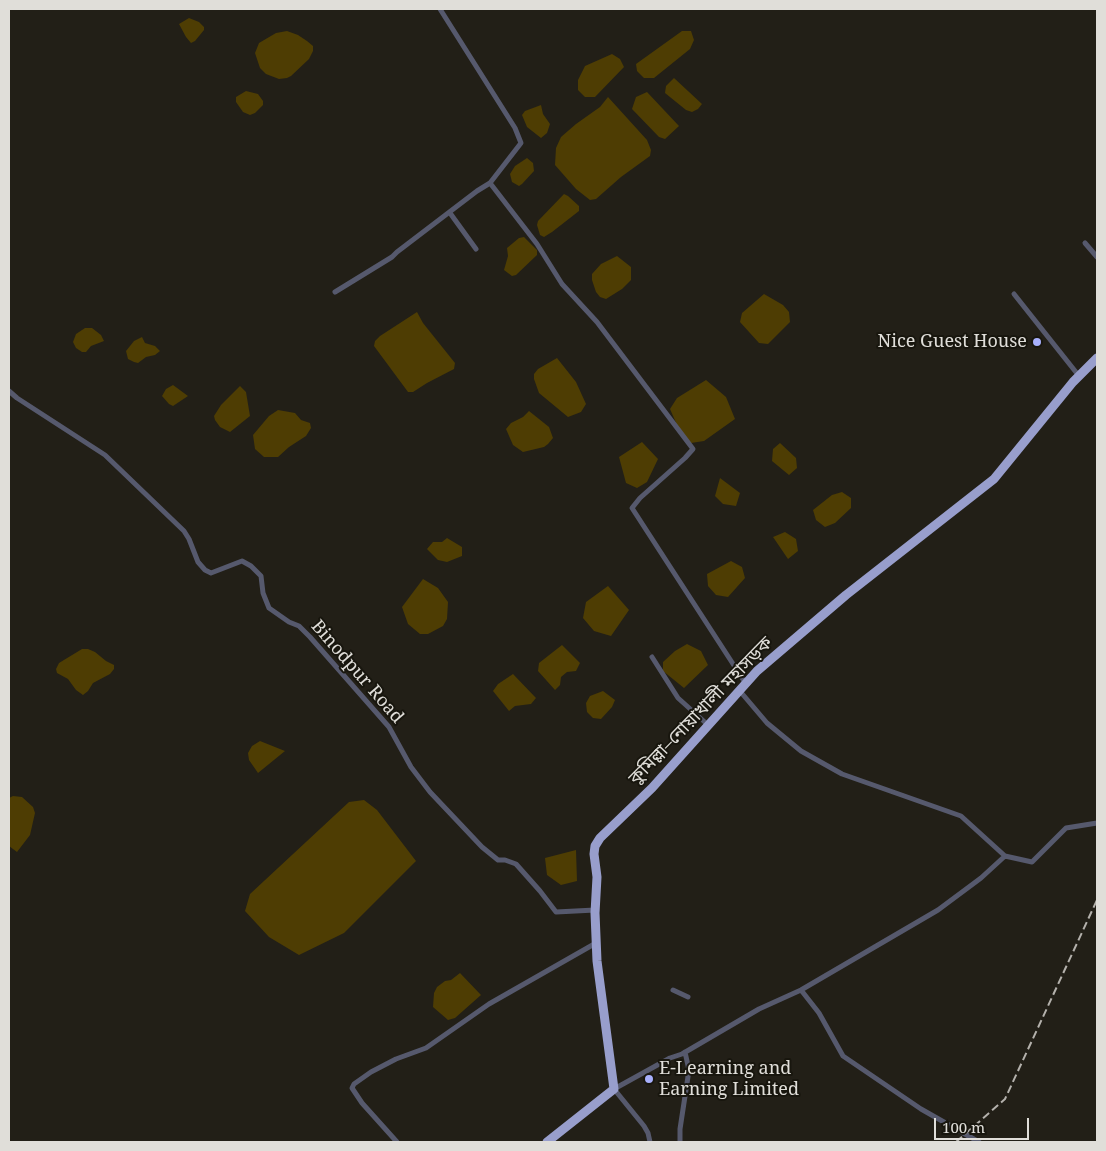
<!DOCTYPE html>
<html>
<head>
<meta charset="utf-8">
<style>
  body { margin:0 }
  #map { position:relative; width:1106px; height:1151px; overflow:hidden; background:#221f17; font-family:"Noto Serif",serif }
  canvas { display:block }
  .frame { position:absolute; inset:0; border:10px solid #e0ded9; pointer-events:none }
  .scale { position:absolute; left:934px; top:1118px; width:95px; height:22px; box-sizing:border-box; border:2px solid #e0ded9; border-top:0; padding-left:6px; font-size:15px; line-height:18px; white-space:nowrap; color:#e0ded9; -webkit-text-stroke:4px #18160e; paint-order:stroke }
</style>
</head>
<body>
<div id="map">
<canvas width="1106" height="1151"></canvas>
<div class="frame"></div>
<div class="scale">100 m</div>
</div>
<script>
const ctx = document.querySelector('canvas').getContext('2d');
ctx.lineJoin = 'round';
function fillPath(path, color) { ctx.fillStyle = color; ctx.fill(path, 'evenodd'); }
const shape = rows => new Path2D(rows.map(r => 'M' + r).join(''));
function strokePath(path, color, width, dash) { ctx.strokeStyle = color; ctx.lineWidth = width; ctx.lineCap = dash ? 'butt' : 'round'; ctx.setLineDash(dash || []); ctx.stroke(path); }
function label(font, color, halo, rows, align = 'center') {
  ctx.font = font + ' "Noto Serif","Noto Sans Bengali",serif'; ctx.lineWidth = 4; ctx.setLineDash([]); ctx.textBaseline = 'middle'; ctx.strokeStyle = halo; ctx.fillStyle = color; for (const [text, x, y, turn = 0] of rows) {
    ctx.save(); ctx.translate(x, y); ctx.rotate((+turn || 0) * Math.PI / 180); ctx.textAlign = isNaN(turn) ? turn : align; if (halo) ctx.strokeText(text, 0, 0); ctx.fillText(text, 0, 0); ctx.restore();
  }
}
const water = shape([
  [189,18,199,22,204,27,204,30,195,41,191,43,186,37,179,24],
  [287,31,298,35,307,41,313,46,313,51,309,59,291,76,287,78,279,79,266,74,260,68,255,53,259,43,276,33],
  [682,31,691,31,694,40,690,49,654,78,644,78,637,71,636,64],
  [612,54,620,59,624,67,595,97,585,97,578,90,578,80,585,66],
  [674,78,702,104,698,109,692,112,686,110,665,93,666,86],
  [246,91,258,94,263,101,263,105,255,113,250,115,243,112,236,102,236,97],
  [647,92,679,126,665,139,659,137,632,109,636,97],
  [608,97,647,140,651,150,650,156,621,177,596,199,590,200,576,189,555,165,556,148,561,137,576,124,600,107],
  [541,105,543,114,550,124,547,133,541,138,527,127,522,115,525,111],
  [527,158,533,163,534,171,522,184,519,186,512,182,510,174,515,166],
  [564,194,568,196,579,206,579,211,552,232,544,237,540,235,537,225,538,221],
  [524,237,537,250,537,255,516,275,512,276,504,270,508,256,507,248,519,238],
  [617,256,631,267,631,280,622,289,606,299,600,297,596,292,592,280,592,274,601,264],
  [764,294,783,305,789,312,790,322,768,344,759,343,740,322,742,313],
  [417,312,423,323,455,363,454,369,427,383,413,392,408,392,374,346,375,341,380,336],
  [85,328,92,328,101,335,104,341,91,346,86,352,82,352,76,348,73,342,76,334],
  [142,337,145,343,155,346,160,351,155,355,146,357,138,363,134,362,128,359,126,351,134,341],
  [557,358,576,382,586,404,581,412,568,417,539,393,534,379,534,374,538,369],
  [706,380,726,397,735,419,704,441,691,443,681,434,670,409,677,398],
  [173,385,188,396,173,406,169,404,162,396,166,389],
  [240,386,246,392,250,416,230,432,220,427,215,420,214,416,221,405],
  [278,410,295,413,301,420,310,423,311,428,306,436,289,447,278,457,264,457,255,449,253,435,269,416],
  [529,411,549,427,553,438,548,444,544,447,523,452,513,445,506,429,511,423,523,417],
  [642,442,658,459,647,482,637,488,626,483,619,457],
  [780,443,796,458,797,468,789,475,772,461,773,449],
  [720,478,740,493,736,506,723,504,715,496],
  [842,492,851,498,851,508,835,523,825,527,816,520,813,510,832,495],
  [785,532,796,539,798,551,788,559,773,537],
  [447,538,462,547,462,556,447,562,438,560,427,549,433,542,442,542],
  [731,561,742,567,745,578,728,597,716,595,708,586,707,574],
  [423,579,438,588,448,602,447,619,443,626,428,634,420,634,408,624,402,607],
  [608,586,629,610,611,636,594,631,583,618,586,602],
  [687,644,701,651,708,665,684,688,663,671,663,662,675,651],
  [562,645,580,663,576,671,567,672,561,677,560,685,555,690,538,671,539,663],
  [82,649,88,649,95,652,106,661,114,665,114,669,110,674,93,683,88,691,83,695,76,690,68,679,57,673,56,669,59,663],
  [513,674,536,698,531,704,515,706,509,711,493,691,498,684],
  [603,691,615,700,612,707,601,719,593,718,587,712,586,703,590,696],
  [260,741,285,751,258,773,249,760,248,753,252,746],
  [13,796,22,797,33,807,35,813,30,835,17,852,9,846,9,798],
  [364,800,377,810,416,861,344,933,299,955,269,937,245,911,250,894,349,802],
  [576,850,577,881,561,885,547,875,545,858],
  [460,973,481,995,455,1018,448,1020,433,1007,434,993,437,987,445,981,451,980]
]);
const minor = shape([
  [490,183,537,244,562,284,597,322,693,449,685,458,640,498,632,508,746,684],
  [450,213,476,249],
  [1085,243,1097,257],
  [335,292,392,257,397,252,477,191,490,183,521,143,515,128,440,9],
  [1014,294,1079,376],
  [9,391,17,398,105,455,184,531,189,539,198,562,205,570,211,573,242,561,251,566,261,576,263,593,269,608,289,622,299,626,310,637,389,727,411,767,430,792,482,847,498,860,505,860,516,864,540,891,556,912,595,910],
  [652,657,678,698,708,725],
  [739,690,767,723,801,751,842,774,961,816,1005,856],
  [1005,856,1032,862,1066,828,1097,823],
  [673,990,688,997],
  [801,990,819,1013,843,1056,921,1109,979,1142],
  [397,1142,362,1103,352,1088,354,1084,371,1072,396,1059,426,1048,489,1004,596,943],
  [650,1142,648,1133,644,1126,614,1089,670,1058,682,1054,759,1009,801,990,938,910,981,878,1005,856],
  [680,1142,680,1129,689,1070,685,1052]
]);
const trunk = shape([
  [547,1142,614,1089,597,961,595,913,597,877,594,854,595,846,600,838,652,788,757,671,846,595,994,479,1073,382,1097,358]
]);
const rail = shape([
  [956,1142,1005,1099,1097,900]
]);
const markers = [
  [1037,342,5,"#a8b0fc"],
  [649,1079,5,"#a8b0fc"]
];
const poiNames = [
  ["Nice Guest House",1027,342],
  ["E-Learning and",659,1069,"left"],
  ["Earning Limited",659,1090,"left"]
];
const streetNames = [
  ["Binodpur Road",357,672,49],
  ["কুমিল্লা–নোয়াখালী মহাসড়ক",701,711,-46]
];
fillPath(water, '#4e3d03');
strokePath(minor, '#56596d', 5);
strokePath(trunk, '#989ecc', 9);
strokePath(rail, '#b4b1ac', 2, [8, 4]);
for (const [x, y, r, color] of markers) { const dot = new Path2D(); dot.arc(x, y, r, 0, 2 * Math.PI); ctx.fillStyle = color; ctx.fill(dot); strokePath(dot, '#18160e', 2); }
label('18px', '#e0ded9', '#18160e', poiNames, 'right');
label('18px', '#e0ded9', '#18160e', streetNames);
</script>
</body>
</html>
